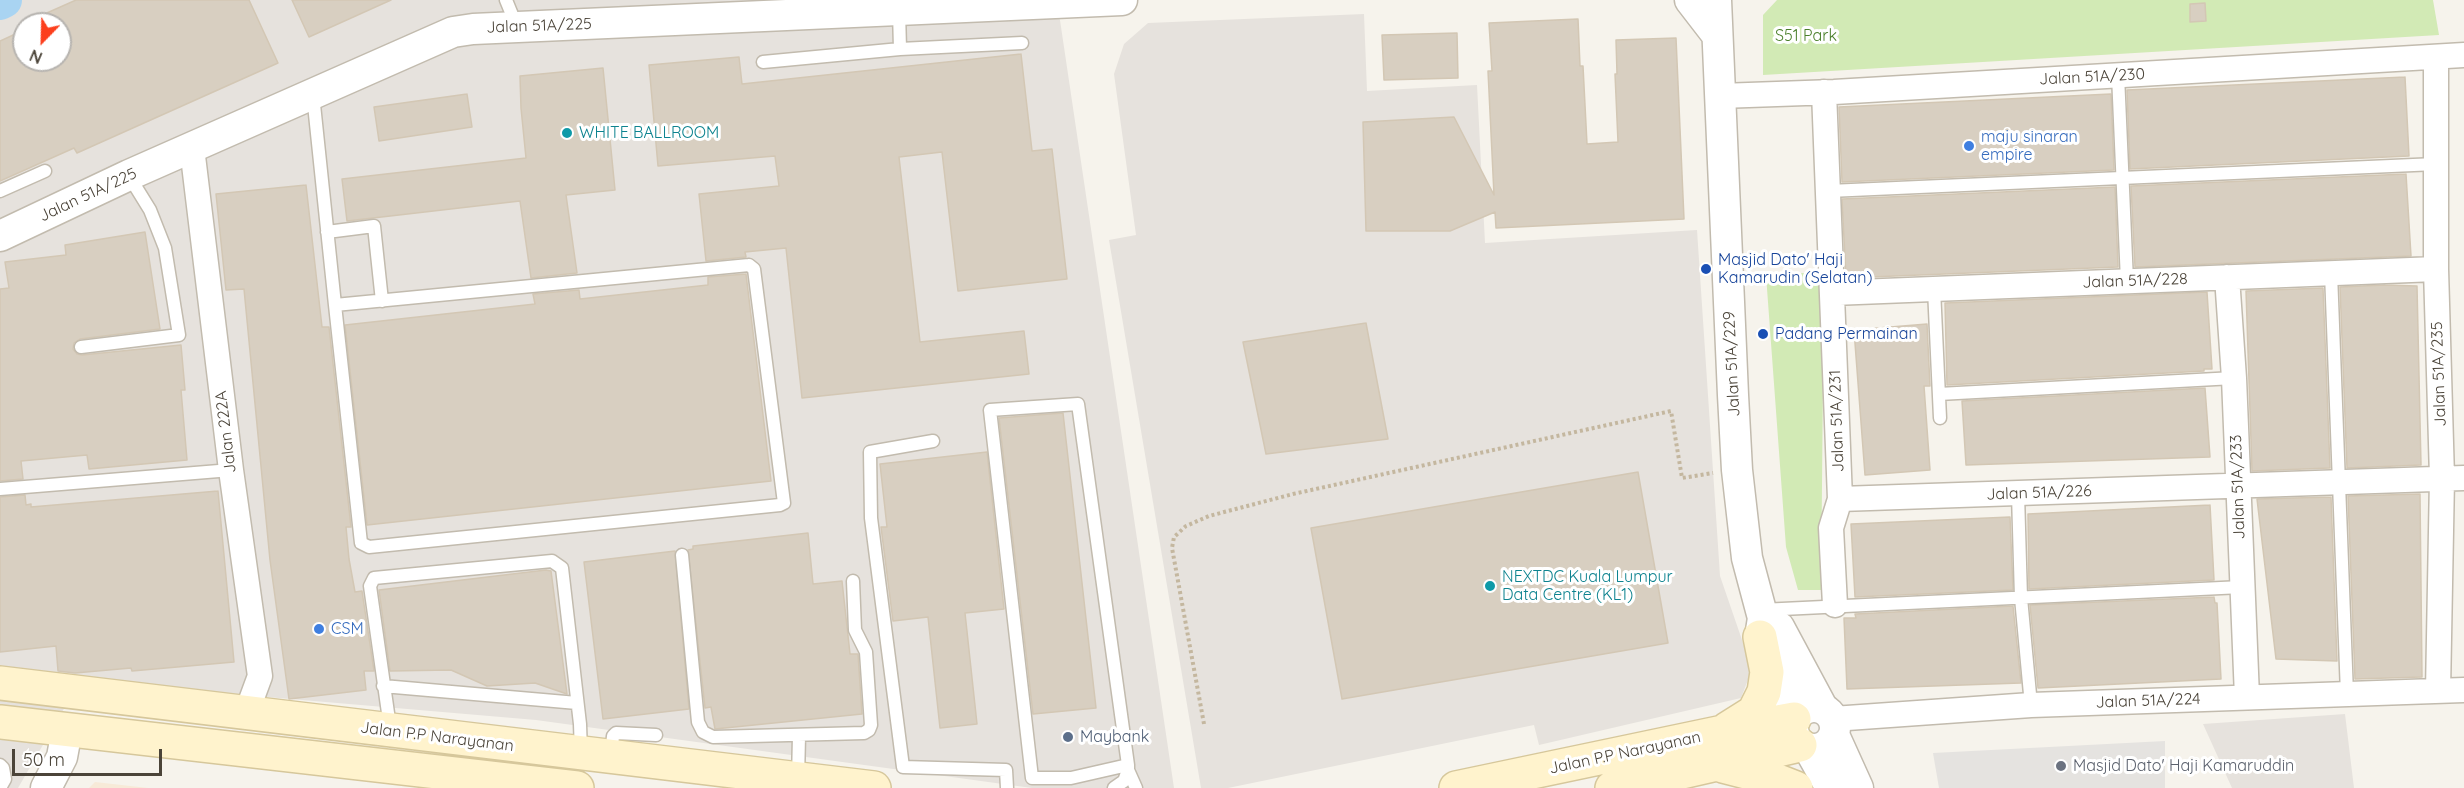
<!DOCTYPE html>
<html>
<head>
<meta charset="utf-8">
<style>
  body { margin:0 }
  #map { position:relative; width:2464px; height:788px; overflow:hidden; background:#f6f3ec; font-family:Quicksand,sans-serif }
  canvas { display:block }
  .north { position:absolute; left:12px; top:12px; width:60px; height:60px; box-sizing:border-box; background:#fff; border:2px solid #b7b4b0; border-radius:50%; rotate:203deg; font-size:16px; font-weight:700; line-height:24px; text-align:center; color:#4b4439 }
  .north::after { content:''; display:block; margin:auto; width:21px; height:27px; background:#fc3f1d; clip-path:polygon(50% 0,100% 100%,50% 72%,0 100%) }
  .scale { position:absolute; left:12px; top:749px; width:150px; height:27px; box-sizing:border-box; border:3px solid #4b4439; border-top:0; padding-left:8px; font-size:18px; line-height:21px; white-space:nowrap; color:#4b4439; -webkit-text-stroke:4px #fff; paint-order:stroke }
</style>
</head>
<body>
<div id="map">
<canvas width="2464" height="788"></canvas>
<div class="north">N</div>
<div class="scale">50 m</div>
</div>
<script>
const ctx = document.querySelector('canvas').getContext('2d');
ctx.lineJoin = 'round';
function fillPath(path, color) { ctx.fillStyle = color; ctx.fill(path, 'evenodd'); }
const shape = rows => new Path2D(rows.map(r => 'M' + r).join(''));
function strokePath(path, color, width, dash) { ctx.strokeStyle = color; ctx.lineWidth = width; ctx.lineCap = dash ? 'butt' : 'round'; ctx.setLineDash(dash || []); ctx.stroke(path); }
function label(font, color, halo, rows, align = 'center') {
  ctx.font = font + ' Quicksand,sans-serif'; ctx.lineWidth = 6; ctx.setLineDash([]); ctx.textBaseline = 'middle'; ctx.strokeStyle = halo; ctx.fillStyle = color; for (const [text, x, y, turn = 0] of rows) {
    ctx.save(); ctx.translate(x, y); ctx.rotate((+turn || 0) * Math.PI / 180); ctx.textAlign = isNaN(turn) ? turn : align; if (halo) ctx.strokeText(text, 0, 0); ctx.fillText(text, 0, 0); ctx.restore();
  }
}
const commercial = shape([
  [95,782,148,788,89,788]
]);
const industrial = shape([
  [0,0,1057,0,1174,788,1032,788,536,720,80,681,18,788,0,788],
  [24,24,60,24,60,60,24,60],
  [1364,14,1367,91,1477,85,1485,243,1697,230,1720,576,1752,669,1741,698,1539,745,1534,725,1228,788,1201,788,1109,240,1136,235,1114,74,1124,44,1148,23],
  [2345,714,2354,788,2232,788,2203,724]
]);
const green = shape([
  [1777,0,2433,0,2439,35,1763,75,1763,15],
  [1824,272,1821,590,1798,590,1786,547,1766,275]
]);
const parking = shape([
  [2165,741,2165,788,1939,788,1933,753]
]);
const river = shape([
  [0,2,4,0]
]);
const building = shape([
  [76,0,249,0,278,63,77,153,74,148,0,181,0,41,24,30,24,60,60,60,60,24,22,24,76,0],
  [292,0,391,0,309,37,292,0],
  [2205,3,2206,21,2190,22,2190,4,2205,3],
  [1578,19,1580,66,1583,66,1587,144,1618,142,1615,74,1617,74,1616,40,1676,38,1684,219,1496,228,1495,212,1450,231,1366,231,1363,122,1454,117,1494,195,1488,71,1492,71,1489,23,1578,19],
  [1457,33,1458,78,1384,80,1382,35,1457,33],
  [1021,54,1032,151,1052,149,1067,279,958,291,942,152,899,157,920,342,1024,331,1029,374,802,398,786,248,745,252,746,257,706,261,699,194,779,186,775,156,658,166,649,65,739,57,742,84,1021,54],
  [603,68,615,190,566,195,577,273,531,278,520,201,347,221,342,179,526,158,521,108,520,76,603,68],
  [2405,77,2409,156,2130,169,2127,90,2405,77],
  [467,94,472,127,379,141,374,107,467,94],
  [2111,94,2114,170,1842,182,1839,107,2111,94],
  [2406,174,2411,256,2135,267,2131,186,2406,174],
  [306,185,322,327,329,327,351,527,346,527,349,559,355,592,362,591,374,671,364,671,366,690,289,699,270,560,244,289,226,290,216,194,306,185],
  [2115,187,2118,267,1846,278,1842,199,2115,187],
  [145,232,160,329,80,339,74,343,73,349,77,354,82,355,181,345,185,390,181,390,187,460,89,469,87,455,21,461,23,479,0,481,0,289,9,288,5,262,66,255,65,245,145,232],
  [746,274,771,481,367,525,345,325,535,304,533,294,579,290,580,299,708,285,708,277,746,274],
  [2385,285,2417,286,2421,465,2347,468,2340,287,2385,285],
  [2323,288,2330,468,2252,471,2246,291,2323,288],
  [2207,292,2212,369,2204,369,2204,371,1947,385,1945,303,2207,292],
  [1366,323,1388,439,1266,454,1243,342,1366,323],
  [1927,324,1930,386,1924,386,1930,470,1865,475,1854,330,1927,324],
  [2205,388,2210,457,1966,465,1962,401,2205,388],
  [1063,413,1096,708,1033,714,999,418,1063,413],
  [987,452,1004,609,965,613,977,724,940,728,928,617,893,621,881,527,887,527,880,464,987,452],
  [1638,472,1668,643,1342,699,1311,528,1638,472],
  [218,491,234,662,132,671,131,668,75,673,58,671,56,646,0,652,0,497,25,495,26,505,31,504,31,507,218,491],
  [2420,494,2422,677,2355,679,2348,496,2420,494],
  [2331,497,2337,661,2276,659,2257,499,2331,497],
  [2210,505,2214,580,2029,589,2028,514,2210,505],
  [2010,517,2013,590,1855,597,1851,524,2010,517],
  [808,533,813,584,842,581,850,654,858,654,862,714,715,729,711,707,705,708,688,550,693,549,693,546,808,533],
  [675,551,689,709,603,719,584,562,675,551],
  [546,570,551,571,567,694,535,683,487,686,451,670,390,671,379,590,546,570],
  [2214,597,2215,603,2217,603,2221,679,2038,688,2030,605,2214,597],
  [2013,606,2021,683,1847,689,1844,618,1856,618,1855,614,2013,606]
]);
const path = shape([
  [1204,724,1172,548,1174,537,1186,526,1209,516,1293,494,1671,411,1682,478,1713,473]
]);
const service = shape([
  [506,0,517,27],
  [899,11,900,49],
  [763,62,900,49,1022,43],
  [2118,75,2127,281],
  [313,95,335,305],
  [0,191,45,171],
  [1829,191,2436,164],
  [327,232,374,226,382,301],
  [749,265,754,269,784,503,780,505,369,547,361,543,335,305,749,265],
  [2331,273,2347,694],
  [1934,289,1940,418],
  [81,347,179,335,165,248,150,210,129,176],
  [1939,394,2234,378],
  [933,441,870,452,871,518,903,767,1006,770,1007,788],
  [0,489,231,470],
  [2018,494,2021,598,2031,705],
  [682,555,698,722,703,732,713,737,864,733,869,730,871,725,866,652,855,630,853,581],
  [1761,610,2242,587],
  [383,686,577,703],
  [390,727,370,586,374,578,552,561,562,568,580,724,581,753],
  [611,756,613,736,616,733,656,735],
  [0,765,3,768,5,779,0,788],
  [1128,765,1071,778,1032,778,990,410,1078,404,1128,765,1128,770],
  [798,779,799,736],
  [1114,788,1124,781,1128,770,1136,788]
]);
const minor = shape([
  [2436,57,2436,269,2442,478,2438,691],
  [1824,92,1840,499,1831,528,1835,605],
  [1720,96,1834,92,2464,55],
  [192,148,231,470,260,676,246,714],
  [2227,277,2234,378,2247,697],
  [1833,293,2436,269],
  [1840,499,2464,478],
  [1833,719,2031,705,2464,690]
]);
const tertiary = shape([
  [1690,0,1717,35],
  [1716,0,1733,395,1737,470,1747,558,1763,618,1760,637,1796,716],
  [0,236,129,175,453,32,473,29,1122,0],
  [1763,618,1779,627,1823,709],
  '1793 728a21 21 0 1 1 42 0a21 21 0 1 1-42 0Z',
  [1834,735,1858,788],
  [1809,749,1831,788],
  [46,788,62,757,67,730]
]);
const secondary = shape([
  [0,683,874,788],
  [0,722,577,788],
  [1727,729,1754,712,1764,692,1767,672,1760,637],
  [1723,766,1773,779,1796,788],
  [1456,788,1723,732,1794,719],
  [1612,788,1800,745]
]);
const markers = [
  [567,133,6,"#0f9aa8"],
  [1969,146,6,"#3f7fe0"],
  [1706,269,6,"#1a4fb4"],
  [1763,334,6,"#1a4fb4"],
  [1490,586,6,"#0f9aa8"],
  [319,629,6,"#3f7fe0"],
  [1068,737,6,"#5c6f8a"],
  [2061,766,6,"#6b7280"]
];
const streetNames = [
  ["Jalan 51A/225",539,26,-2],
  ["Jalan 51A/230",2092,77,-3],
  ["Jalan 51A/225",88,195,-25],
  ["Jalan 51A/228",2135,281,-2],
  ["Jalan 51A/229",1732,364,-93],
  ["Jalan 51A/235",2439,374,-92],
  ["Jalan 51A/231",1837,421,-92],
  ["Jalan 222A",226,432,-97],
  ["Jalan 51A/233",2238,487,-92],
  ["Jalan 51A/226",2039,493,-2],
  ["Jalan 51A/224",2148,701,-2],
  ["Jalan P.P Narayanan",437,737,7],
  ["Jalan P.P Narayanan",1625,753,-12]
];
const parkNames = [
  ["S51 Park",1806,36]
];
const cultureNames = [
  ["WHITE BALLROOM",579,133],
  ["NEXTDC Kuala Lumpur",1502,577],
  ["Data Centre (KL1)",1502,595]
];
const shopNames = [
  ["maju sinaran",1981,137],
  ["empire",1981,155],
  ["CSM",331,629]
];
const transitNames = [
  ["Masjid Dato' Haji",1718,260],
  ["Kamarudin (Selatan)",1718,278],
  ["Padang Permainan",1775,334]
];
const serviceNames = [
  ["Maybank",1080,737]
];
const worshipNames = [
  ["Masjid Dato' Haji Kamaruddin",2073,766]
];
fillPath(commercial, '#f7ead8');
fillPath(industrial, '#e6e2dd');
fillPath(green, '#d2eab5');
fillPath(parking, '#e5e3e0');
strokePath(river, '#a9d4f2', 36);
fillPath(building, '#d8cfc1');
strokePath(building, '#d3c7b4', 1.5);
strokePath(service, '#c2bbae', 15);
strokePath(minor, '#c2bbae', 27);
strokePath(tertiary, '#c2bbae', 33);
strokePath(secondary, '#d6c79b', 36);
strokePath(path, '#c4b79f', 4, [3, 3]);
strokePath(service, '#fff', 12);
strokePath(minor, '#fff', 24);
strokePath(tertiary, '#fff', 30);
strokePath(secondary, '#fff3cd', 33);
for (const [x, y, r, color] of markers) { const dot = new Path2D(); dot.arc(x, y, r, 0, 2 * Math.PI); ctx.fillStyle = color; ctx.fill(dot); strokePath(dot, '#fff', 2); }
label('16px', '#4b4439', '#fff', streetNames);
label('16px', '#4a7f2a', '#fff', parkNames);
label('16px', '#0d838f', '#fff', cultureNames, 'left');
label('16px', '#366cbe', '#fff', shopNames, 'left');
label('16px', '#164399', '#fff', transitNames, 'left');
label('16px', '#4e5e75', '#fff', serviceNames, 'left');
label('16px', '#5b616d', '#fff', worshipNames, 'left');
</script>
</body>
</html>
